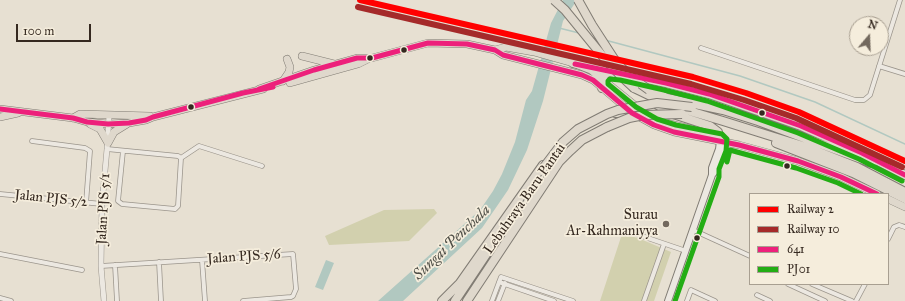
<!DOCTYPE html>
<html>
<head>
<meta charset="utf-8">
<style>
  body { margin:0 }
  #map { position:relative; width:905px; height:301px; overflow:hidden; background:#e7e0d2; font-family:"IM FELL Great Primer",serif }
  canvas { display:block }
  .legend { position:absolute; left:749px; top:193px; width:140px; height:92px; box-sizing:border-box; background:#f5eddc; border:1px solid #a89f91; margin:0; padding:5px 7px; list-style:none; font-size:12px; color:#352920 }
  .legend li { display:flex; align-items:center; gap:8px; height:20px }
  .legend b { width:20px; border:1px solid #a89f91 }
  .north { position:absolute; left:849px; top:16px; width:40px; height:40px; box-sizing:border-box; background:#f5eddc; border:1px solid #a89f91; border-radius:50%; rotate:19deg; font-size:11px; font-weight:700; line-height:16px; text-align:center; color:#352920 }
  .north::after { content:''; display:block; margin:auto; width:14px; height:18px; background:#73695e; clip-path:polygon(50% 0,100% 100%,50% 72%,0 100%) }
  .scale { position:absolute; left:16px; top:24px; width:75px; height:18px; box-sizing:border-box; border:2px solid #352920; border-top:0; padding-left:5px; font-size:12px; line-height:14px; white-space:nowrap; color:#352920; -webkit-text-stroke:3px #f5eddc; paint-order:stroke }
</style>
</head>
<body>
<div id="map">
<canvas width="905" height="301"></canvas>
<ul class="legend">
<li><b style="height:5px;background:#f00"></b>Railway 2</li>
<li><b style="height:5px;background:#a52a2a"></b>Railway 10</li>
<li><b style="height:5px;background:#ed207b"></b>641</li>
<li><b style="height:5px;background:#23ad14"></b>PJ01</li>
</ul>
<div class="north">N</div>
<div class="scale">100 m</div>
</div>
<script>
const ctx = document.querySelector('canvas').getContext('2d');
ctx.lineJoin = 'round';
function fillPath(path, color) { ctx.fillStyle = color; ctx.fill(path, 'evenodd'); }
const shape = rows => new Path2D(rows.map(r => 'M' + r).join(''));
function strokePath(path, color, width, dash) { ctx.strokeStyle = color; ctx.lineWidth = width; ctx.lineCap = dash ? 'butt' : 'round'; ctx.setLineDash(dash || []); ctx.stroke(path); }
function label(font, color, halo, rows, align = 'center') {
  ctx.font = font + ' "IM FELL Great Primer",serif'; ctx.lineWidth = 3.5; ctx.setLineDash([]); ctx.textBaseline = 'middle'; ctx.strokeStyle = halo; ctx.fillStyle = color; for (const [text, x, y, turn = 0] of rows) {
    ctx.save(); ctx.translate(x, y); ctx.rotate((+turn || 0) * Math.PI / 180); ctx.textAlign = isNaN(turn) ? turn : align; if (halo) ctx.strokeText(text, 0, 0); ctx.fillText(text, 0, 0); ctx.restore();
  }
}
const green = shape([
  [434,209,437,213,409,241,329,245,325,236,384,210],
  [622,234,638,238,671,252,654,301,600,301]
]);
const water = shape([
  [563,0,577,0,563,21,543,101,527,150,508,190,482,228,403,301,378,301,480,210,493,191,502,174,515,142,526,100,532,91,551,23],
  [326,260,334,263,323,290,315,287]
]);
const stream = shape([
  [559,28,579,33],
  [605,40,740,76,815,102,905,144]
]);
const minor = shape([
  [701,48,855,100,864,100,870,95,900,0],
  [879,66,905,74],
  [32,141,85,148,90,151,86,203],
  [107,149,178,156,181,158,178,206,175,209,122,204,118,201,123,151],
  [181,158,199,146,262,166],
  [0,194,102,204],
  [693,230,750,256],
  [619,232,630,232,686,251],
  [888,239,894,227,899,225,905,227],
  [0,254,82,270],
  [202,260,205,301],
  [159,262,161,301],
  [115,265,117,301],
  [101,266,293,254,296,289,293,296,291,297,243,301],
  [499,282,554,301],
  [788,284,825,301],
  [812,284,852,301],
  [757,295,770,301],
  [0,298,11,301],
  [492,301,501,277,573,301],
  [498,301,505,283],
  [644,301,664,244],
  [687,301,691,290,715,301],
  [856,301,865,284]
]);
const tertiary = shape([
  [104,301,101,266,102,204,107,149,109,116]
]);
const secondary = shape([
  [712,175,716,170,725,142],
  [668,301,712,175,712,168,719,149,720,141]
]);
const primary = shape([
  [495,50,506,47,534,52,573,63,591,70,642,111,657,119,670,124,711,134,722,139],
  [302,56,334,64],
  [283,81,289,72,290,67,287,59],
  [290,83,358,64,368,59],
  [259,89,314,70,357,58,372,58,428,43,467,44,495,50,503,55,582,75,593,80,632,113,654,125,674,132,739,145,798,161,841,177,877,194],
  [0,109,73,118,87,122,108,124,129,123,146,120,153,117,263,89],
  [0,117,18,113],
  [73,118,80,114,150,116],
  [90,124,100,129,108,143],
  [108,143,114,132,127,124],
  [888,199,905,207]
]);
const motorway = shape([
  [573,63,666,83,709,94,801,126,862,153,905,175],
  [602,88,601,83,601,78,608,72,614,73],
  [634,88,665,103],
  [649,90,667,98,723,110,758,121,872,163],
  [653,102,670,113,710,126,718,132,720,141],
  [676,107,723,121,806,147,857,167,905,192],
  [615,113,632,113],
  [776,143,853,173,905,199],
  [442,301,460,283,543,165],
  [455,301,503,229],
  [467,301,559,162,570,151,582,140,607,127]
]);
const motorwayBridge = shape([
  [554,0,565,10,605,59,619,74,634,88],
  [578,0,592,25,616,62,631,77,649,90],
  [607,127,629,118,644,115,682,114],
  [541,171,563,142,578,129,607,114,618,110,657,103,692,107]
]);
const bus1 = shape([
  [575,64,666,83,709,94,801,126,862,153,905,175],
  [259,89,314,70,357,58,372,58,428,43,467,44,495,50,503,55,582,75,593,80,632,113,654,125,674,132,739,145,798,161,841,177,877,194],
  [0,109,73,118,87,122,108,124,129,123,146,120,153,117,243,93,273,87]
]);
const bus2 = shape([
  [727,162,730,150,737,152,796,168,838,183,861,194],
  [675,301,719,177,719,169,726,151,727,139,722,134,676,125,657,119,636,107,608,84,608,81,610,79,620,80,664,90,707,101,798,133,859,159,902,181]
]);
const rail1 = shape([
  [360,0,693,77,746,93,799,112,905,161]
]);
const rail2 = shape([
  [358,7,691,84,744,100,796,118,902,167]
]);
const markers = [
  [404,50,3.5,"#352920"],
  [370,58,3.5,"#352920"],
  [191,107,3.5,"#352920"],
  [762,113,3.5,"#352920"],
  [787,166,3.5,"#352920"],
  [666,224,4,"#73695e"],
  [697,238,3.5,"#352920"]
];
const streetNames = [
  ["Jalan PJS 5/2",51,199,6],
  ["Lebuhraya Baru Pantai",525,199,-55],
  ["Jalan PJS 5/1",104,209,-87],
  ["Jalan PJS 5/6",244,257,-4]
];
const poiNames = [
  ["Surau",658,216],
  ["Ar-Rahmaniyya",658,232]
];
const waterNames = [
  ["Sungai Penchala",452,243,-44]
];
fillPath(green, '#d2d0ae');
fillPath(water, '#b1c8c0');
strokePath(stream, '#b1c8c0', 1.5);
strokePath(minor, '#9b958c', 5.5);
strokePath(tertiary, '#9b958c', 6);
strokePath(secondary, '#817c74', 8);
strokePath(primary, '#817c74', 8);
strokePath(motorway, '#817c74', 10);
strokePath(minor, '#ece8e1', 4);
strokePath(tertiary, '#ece8e1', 5);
strokePath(secondary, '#ece8e1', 6);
strokePath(primary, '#dfd8cc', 7);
strokePath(motorway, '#dfd8cc', 8);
strokePath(motorwayBridge, '#817c74', 10, []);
strokePath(motorwayBridge, '#dfd8cc', 8);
strokePath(bus1, '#ed207b', 5);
strokePath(bus2, '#23ad14', 5);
strokePath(rail1, '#f00', 6);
strokePath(rail2, '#a52a2a', 6);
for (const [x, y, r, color] of markers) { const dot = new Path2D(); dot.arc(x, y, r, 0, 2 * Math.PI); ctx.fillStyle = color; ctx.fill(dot); strokePath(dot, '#f5eddc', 1.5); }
label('14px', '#352920', '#f5eddc', streetNames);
label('14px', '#352920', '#f5eddc', poiNames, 'right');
label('italic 15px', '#4e4e46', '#f5eddc', waterNames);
</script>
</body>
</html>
